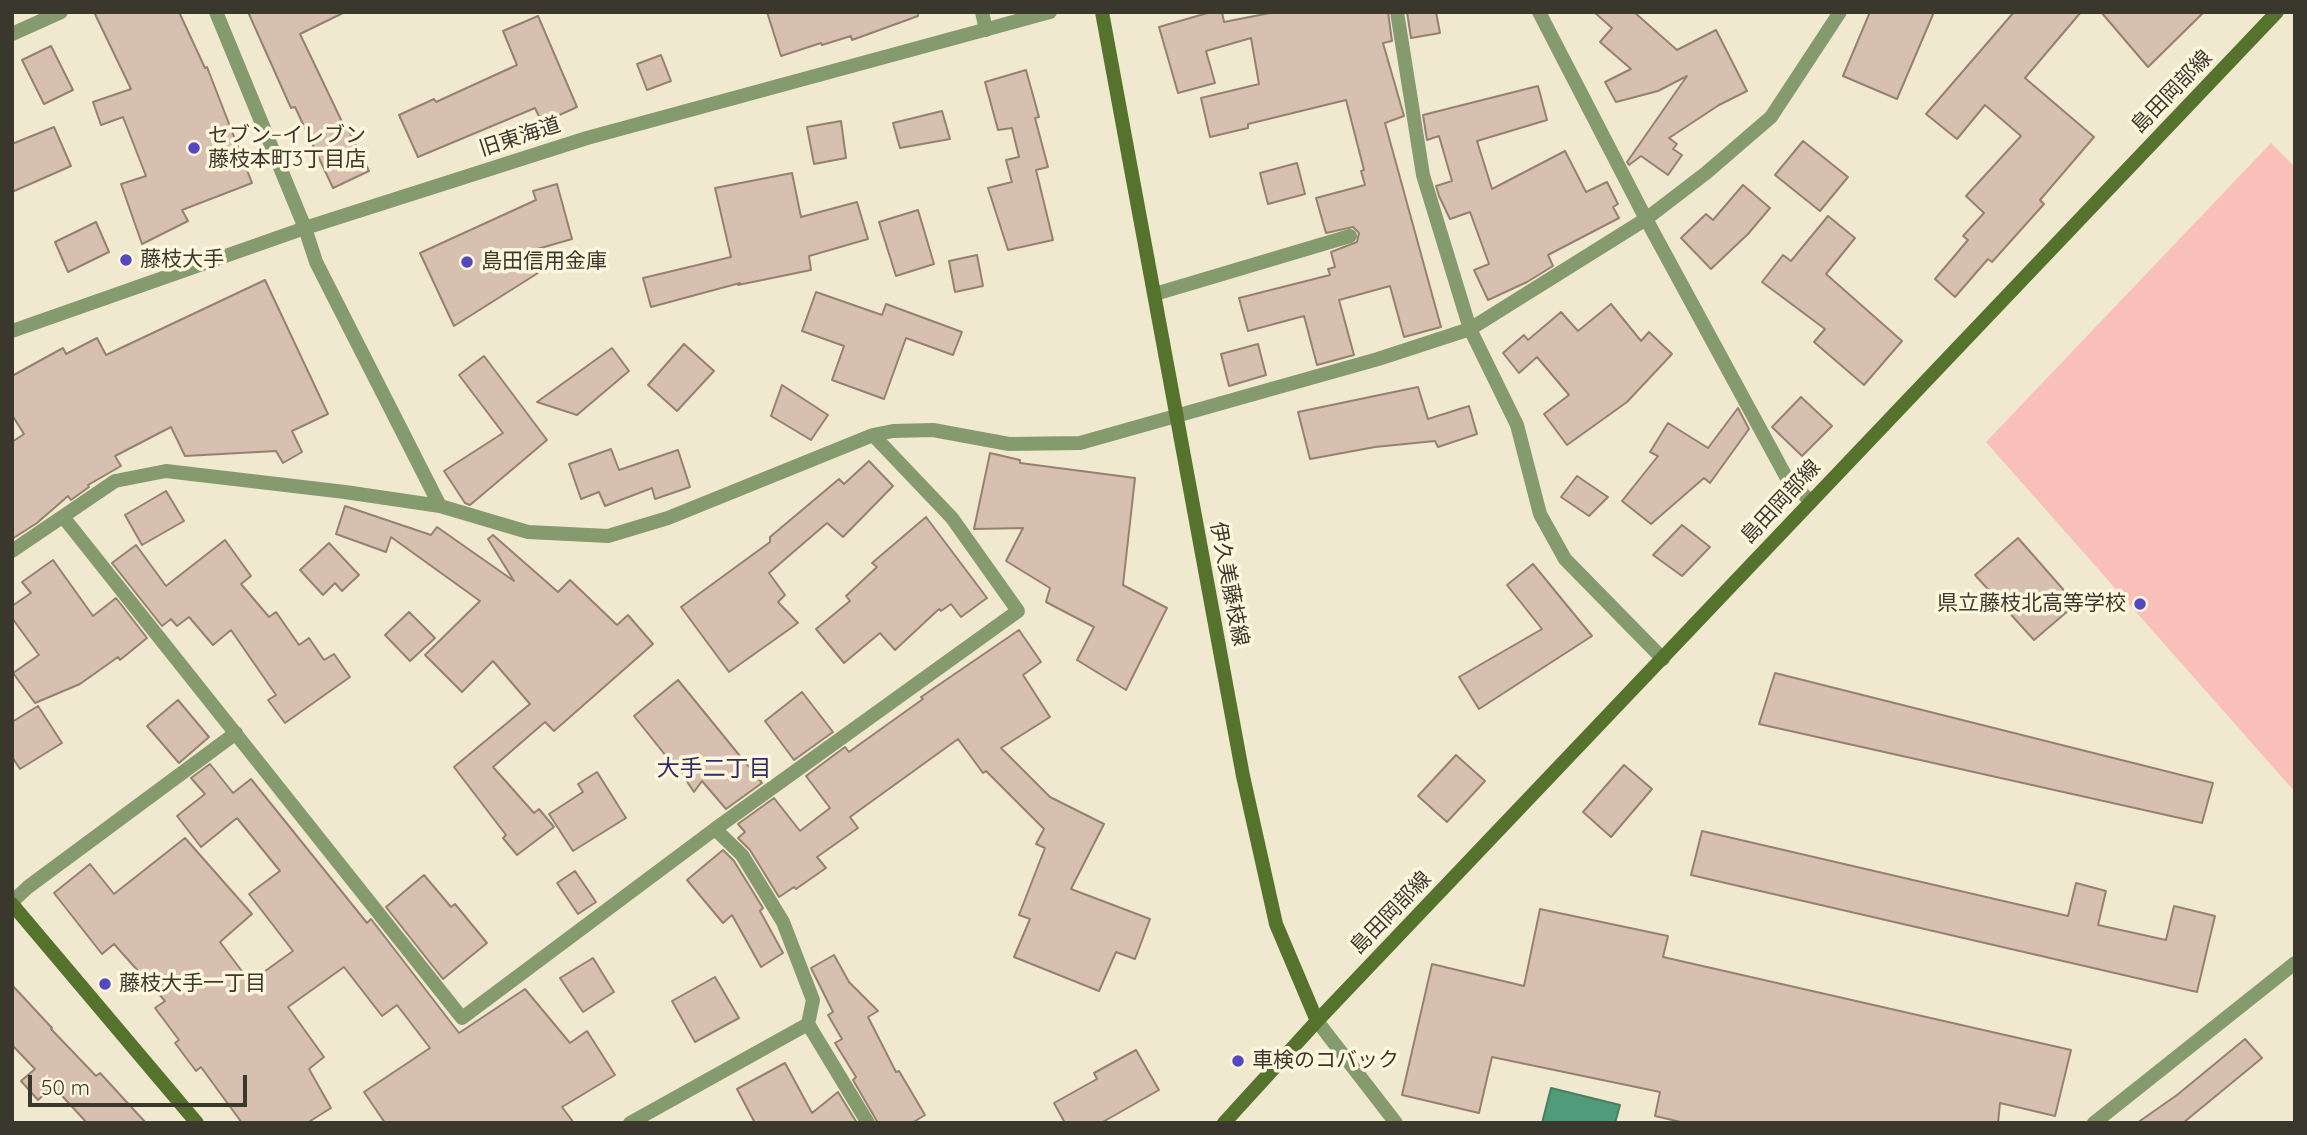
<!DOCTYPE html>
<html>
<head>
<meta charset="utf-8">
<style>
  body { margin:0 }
  #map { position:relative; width:2307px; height:1135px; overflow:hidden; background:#f0e9cf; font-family:Quicksand,sans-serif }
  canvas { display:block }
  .frame { position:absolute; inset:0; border:14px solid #3a372d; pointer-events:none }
  .scale { position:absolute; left:28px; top:1075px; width:219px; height:32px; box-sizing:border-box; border:4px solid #3a372d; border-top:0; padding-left:9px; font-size:21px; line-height:24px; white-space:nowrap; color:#3a372d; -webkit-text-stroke:5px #fef6dc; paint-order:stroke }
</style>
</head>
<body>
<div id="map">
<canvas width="2307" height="1135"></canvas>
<div class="frame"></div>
<div class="scale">50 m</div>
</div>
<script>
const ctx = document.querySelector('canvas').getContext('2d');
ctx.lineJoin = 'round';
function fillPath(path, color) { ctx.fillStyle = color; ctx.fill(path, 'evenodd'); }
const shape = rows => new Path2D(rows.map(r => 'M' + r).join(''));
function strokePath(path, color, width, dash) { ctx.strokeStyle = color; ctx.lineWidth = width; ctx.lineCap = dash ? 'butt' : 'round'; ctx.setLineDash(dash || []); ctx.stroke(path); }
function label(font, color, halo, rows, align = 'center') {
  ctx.font = font + ' Quicksand,"Noto Sans JP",sans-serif'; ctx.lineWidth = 7; ctx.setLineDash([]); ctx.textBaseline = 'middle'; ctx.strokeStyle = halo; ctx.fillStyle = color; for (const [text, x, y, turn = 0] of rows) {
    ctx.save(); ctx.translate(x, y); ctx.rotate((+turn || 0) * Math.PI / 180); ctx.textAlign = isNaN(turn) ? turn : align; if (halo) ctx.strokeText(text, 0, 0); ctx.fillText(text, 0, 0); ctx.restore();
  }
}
const green = shape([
  [2271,143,2295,167,2295,792,1986,442]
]);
const water = shape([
  [1551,1088,1620,1105,1615,1123,1542,1123,1551,1088]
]);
const building = shape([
  [94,12,179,12,205,68,207,67,252,183,182,210,188,221,142,244,121,184,146,176,123,117,101,125,93,102,131,89,94,12],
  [248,12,345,12,300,34,345,128,347,127,369,171,333,188,295,107,291,108,248,12],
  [767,12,918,12,918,16,852,40,851,36,822,45,821,43,781,56,767,12],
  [1211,12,1222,12,1224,22,1275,12,1388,12,1392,41,1383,43,1404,116,1385,123,1441,327,1404,337,1390,286,1339,300,1354,355,1317,365,1304,316,1248,331,1239,298,1330,275,1328,269,1335,267,1331,252,1357,242,1359,233,1353,227,1326,233,1316,198,1365,185,1361,171,1364,170,1346,100,1248,124,1248,128,1210,137,1201,98,1259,84,1251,38,1206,51,1215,83,1178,93,1159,27,1211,12],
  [1407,12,1436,12,1440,33,1411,38,1407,12],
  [1594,12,1634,12,1677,50,1716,30,1747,91,1719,105,1669,138,1677,144,1673,149,1682,155,1668,175,1641,156,1629,165,1627,162,1687,76,1658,91,1616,102,1605,82,1631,69,1600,42,1612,28,1594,12],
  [1870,12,1934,12,1897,99,1843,76,1870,12],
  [2014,12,2081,12,2025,78,2094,137,2040,200,2044,204,1992,262,1988,259,1955,297,1935,279,1968,240,1963,236,1984,213,1966,196,2021,136,1985,105,1957,139,1926,114,2014,12],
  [2101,12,2204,12,2148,67,2101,12],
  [538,16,577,107,542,123,535,108,418,157,399,115,434,99,436,102,517,65,503,31,538,16],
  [51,46,73,90,44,104,22,60,51,46],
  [661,55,671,81,647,90,637,64,661,55],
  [1026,70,1039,117,1035,118,1048,167,1036,170,1053,240,1008,250,988,188,1012,182,1006,160,1019,157,1012,128,998,130,985,82,1026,70],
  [1538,86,1547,120,1477,141,1492,189,1565,151,1586,192,1607,182,1618,204,1613,207,1619,218,1548,255,1553,266,1527,282,1488,300,1474,270,1489,264,1470,212,1450,219,1439,196,1436,186,1452,181,1439,136,1427,140,1423,115,1538,86],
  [942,111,950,139,900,148,893,123,942,111],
  [841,121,846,158,814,164,807,127,841,121],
  [54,127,71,166,12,192,12,144,54,127],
  [1803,141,1848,177,1820,211,1775,175,1803,141],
  [1297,163,1305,194,1268,204,1260,173,1297,163],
  [792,173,801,217,857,202,868,239,809,256,811,270,738,285,740,283,651,307,643,278,731,257,715,188,792,173],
  [557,184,572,239,527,252,538,273,454,326,420,253,536,200,533,191,557,184],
  [1743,185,1770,208,1748,234,1711,269,1681,238,1706,214,1713,220,1743,185],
  [918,210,934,264,896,276,879,222,918,210],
  [1828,216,1855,238,1826,274,1902,341,1864,385,1814,342,1825,329,1762,282,1783,255,1791,261,1828,216],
  [96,222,109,252,68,272,55,242,96,222],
  [977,255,983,286,955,292,949,261,977,255],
  [265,280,328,414,292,431,302,452,283,463,276,451,185,456,171,427,115,456,121,466,88,485,89,487,71,500,68,496,37,523,12,539,12,442,24,434,12,415,12,376,63,348,66,354,97,338,106,355,265,280],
  [816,292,882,315,886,304,962,332,953,355,906,338,884,399,832,380,844,346,802,331,816,292],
  [1611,304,1641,341,1649,332,1672,354,1627,402,1567,445,1544,414,1569,395,1537,357,1519,373,1503,353,1524,335,1528,340,1561,312,1578,331,1611,304],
  [684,344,714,371,677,411,648,385,684,344],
  [1258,344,1266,375,1229,386,1221,354,1258,344],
  [612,348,629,371,577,415,537,402,612,348],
  [484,356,547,440,470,505,465,503,444,471,503,433,459,375,484,356],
  [782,385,828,415,811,440,771,416,782,385],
  [1418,387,1428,419,1469,406,1477,434,1438,447,1435,441,1375,447,1310,459,1298,412,1418,387],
  [1801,397,1832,426,1802,456,1772,427,1801,397],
  [1738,408,1749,429,1710,483,1704,478,1651,524,1622,501,1658,456,1650,452,1668,423,1708,448,1738,408],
  [611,449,619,470,678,450,690,487,655,499,652,488,605,506,599,492,581,499,569,464,611,449],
  [990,453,1020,460,1020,463,1135,478,1123,585,1167,608,1126,690,1077,660,1094,627,1046,602,1050,588,1006,561,1023,528,974,529,990,453],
  [869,461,893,486,843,537,827,523,769,573,785,595,778,602,798,623,729,672,681,607,770,542,770,537,839,479,844,484,869,461],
  [1577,476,1608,497,1589,516,1561,497,1577,476],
  [166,491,184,521,142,545,125,515,166,491],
  [345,506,431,535,437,527,514,581,488,539,493,535,558,592,570,580,617,625,628,615,653,644,554,731,545,722,493,767,534,813,539,809,554,827,517,855,503,838,506,835,454,767,530,704,493,661,462,692,425,655,480,601,391,537,386,552,336,534,345,506],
  [926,517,987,598,961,617,951,604,941,611,939,609,895,650,880,633,844,663,816,629,850,601,846,596,877,567,872,563,926,517],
  [1682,525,1710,547,1682,576,1653,555,1682,525],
  [2018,538,2076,604,2034,640,1975,575,2018,538],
  [225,540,251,576,241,584,269,617,276,612,299,645,309,638,324,660,334,654,350,677,285,723,268,700,276,695,231,630,213,645,189,617,177,626,171,619,162,626,112,563,136,545,166,586,225,540],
  [329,543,359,575,342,591,335,583,323,595,300,570,329,543],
  [53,560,93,616,116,598,147,638,120,660,118,657,80,684,35,703,13,673,39,655,12,618,12,606,31,593,22,582,53,560],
  [1533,564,1592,636,1479,709,1459,677,1542,629,1507,585,1533,564],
  [409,612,435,638,410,661,385,635,409,612],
  [1019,630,1041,662,1023,675,1050,717,1001,748,1050,797,1104,824,1071,889,1150,919,1135,959,1116,952,1099,991,1014,957,1030,919,1019,915,1045,848,1036,844,1044,829,986,771,983,773,958,739,850,817,858,828,817,857,826,868,796,889,794,887,779,897,750,850,738,838,745,832,738,824,774,798,800,831,830,808,806,776,845,747,849,752,860,744,923,699,921,697,1019,630],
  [1775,673,2213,783,2202,823,1759,724,1775,673],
  [678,680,762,783,726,809,702,781,694,792,672,759,670,761,634,716,678,680],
  [802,692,833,732,794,760,765,721,802,692],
  [178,700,209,737,179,763,147,726,178,700],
  [38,706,62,743,20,769,12,757,12,722,38,706],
  [1456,755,1485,781,1447,822,1418,796,1456,755],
  [210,764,233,793,251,779,367,923,371,919,459,1033,525,989,570,1043,587,1031,615,1075,562,1107,574,1123,385,1123,364,1092,430,1048,397,1005,382,1016,344,967,288,1007,324,1057,309,1069,331,1108,307,1123,242,1123,201,1067,196,1071,175,1043,179,1040,155,1008,165,1001,114,944,102,954,54,893,90,864,114,894,185,838,252,914,220,942,250,982,293,951,249,894,280,871,237,818,201,847,177,816,205,794,191,778,210,764],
  [1624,765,1652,789,1611,837,1583,812,1624,765],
  [597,772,626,818,573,851,549,814,583,792,578,784,597,772],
  [1702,831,2068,916,2076,883,2106,891,2098,925,2166,940,2174,906,2215,916,2197,992,1691,875,1702,831],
  [723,850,734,861,763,908,760,911,783,953,761,967,732,915,723,923,687,880,723,850],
  [575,871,596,902,578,914,557,883,575,871],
  [424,875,451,907,455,904,487,943,443,979,386,907,424,875],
  [1540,909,1668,936,1663,957,2071,1050,2055,1116,2000,1103,1998,1123,1685,1123,1655,1116,1660,1092,1492,1057,1479,1113,1402,1095,1432,964,1524,986,1540,909],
  [834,955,849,982,878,1011,868,1017,896,1072,899,1071,925,1115,912,1123,878,1123,853,1080,856,1077,835,1043,842,1039,828,1015,833,1012,811,968,834,955],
  [593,958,614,992,583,1012,560,978,593,958],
  [715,977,739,1018,695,1042,672,1001,715,977],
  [12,985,52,1028,51,1029,96,1076,100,1073,146,1123,87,1123,53,1086,38,1100,21,1081,35,1069,12,1045,12,985],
  [2245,1039,2262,1058,2183,1123,2137,1123,2177,1095,2245,1039],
  [1136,1050,1159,1090,1101,1123,1065,1123,1054,1103,1097,1079,1094,1073,1136,1050],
  [785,1063,812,1113,838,1092,857,1123,755,1123,737,1089,785,1063]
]);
const minor = shape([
  [216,12,305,228,316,262,440,506],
  [982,12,986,30],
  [1397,12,1423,175,1470,329,1517,425,1540,514,1565,559,1663,659],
  [1539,12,1646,219,1789,482,1811,501],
  [12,34,61,12],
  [1155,294,1350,236],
  [64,518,462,1018,715,829,742,855,783,922,813,1000,808,1024,868,1123],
  [12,551,115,481,166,471,345,492,440,506,528,532,608,536,668,518,873,435,893,431,933,430,1009,444,1080,443,1378,359,1470,329,1646,219,1706,173,1771,117,1840,12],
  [715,829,1018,611,952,518,873,435],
  [12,902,28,887,236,733],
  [1317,1021,1396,1123],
  [630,1123,808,1024],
  [2094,1123,2295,963]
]);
const tertiary = shape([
  [12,331,305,228,587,138,1050,12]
]);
const secondary = shape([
  [1102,12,1243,776,1276,924,1317,1021],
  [12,904,197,1123],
  [1224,1123,1317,1021,2277,12]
]);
const markers = [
  [194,148,7,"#5448c0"],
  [126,260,7,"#5448c0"],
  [467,262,7,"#5448c0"],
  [2140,604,7,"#5448c0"],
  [105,984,7,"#5448c0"],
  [1238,1061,7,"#5448c0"]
];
const streetNames = [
  ["島田岡部線",2172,92,-46],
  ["旧東海道",520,137,-18],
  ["島田岡部線",1781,502,-47],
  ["伊久美藤枝線",1229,584,79],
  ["島田岡部線",1391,913,-46]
];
const poiNames = [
  ["セブン−イレブン",208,136],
  ["藤枝本町3丁目店",208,160],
  ["藤枝大手",140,260],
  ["島田信用金庫",481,262],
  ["県立藤枝北高等学校",2126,604,"right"],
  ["藤枝大手一丁目",119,984],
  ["車検のコバック",1252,1061]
];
const neighbourhoodNames = [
  ["大手二丁目",714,769]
];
fillPath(green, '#f9bfb9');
fillPath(water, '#509c7a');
strokePath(water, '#497e63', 2);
fillPath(building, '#d7c0af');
strokePath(building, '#968171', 2);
strokePath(minor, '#859a6d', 14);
strokePath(tertiary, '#859a6d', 14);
strokePath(secondary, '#56732d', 14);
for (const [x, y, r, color] of markers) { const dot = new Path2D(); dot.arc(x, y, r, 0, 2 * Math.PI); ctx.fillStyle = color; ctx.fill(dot); strokePath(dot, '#fef6dc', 2.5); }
label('21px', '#3a372d', '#fef6dc', streetNames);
label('21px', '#3a372d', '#fef6dc', poiNames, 'left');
label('23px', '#2f2c67', '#fef6dc', neighbourhoodNames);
</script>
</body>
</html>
